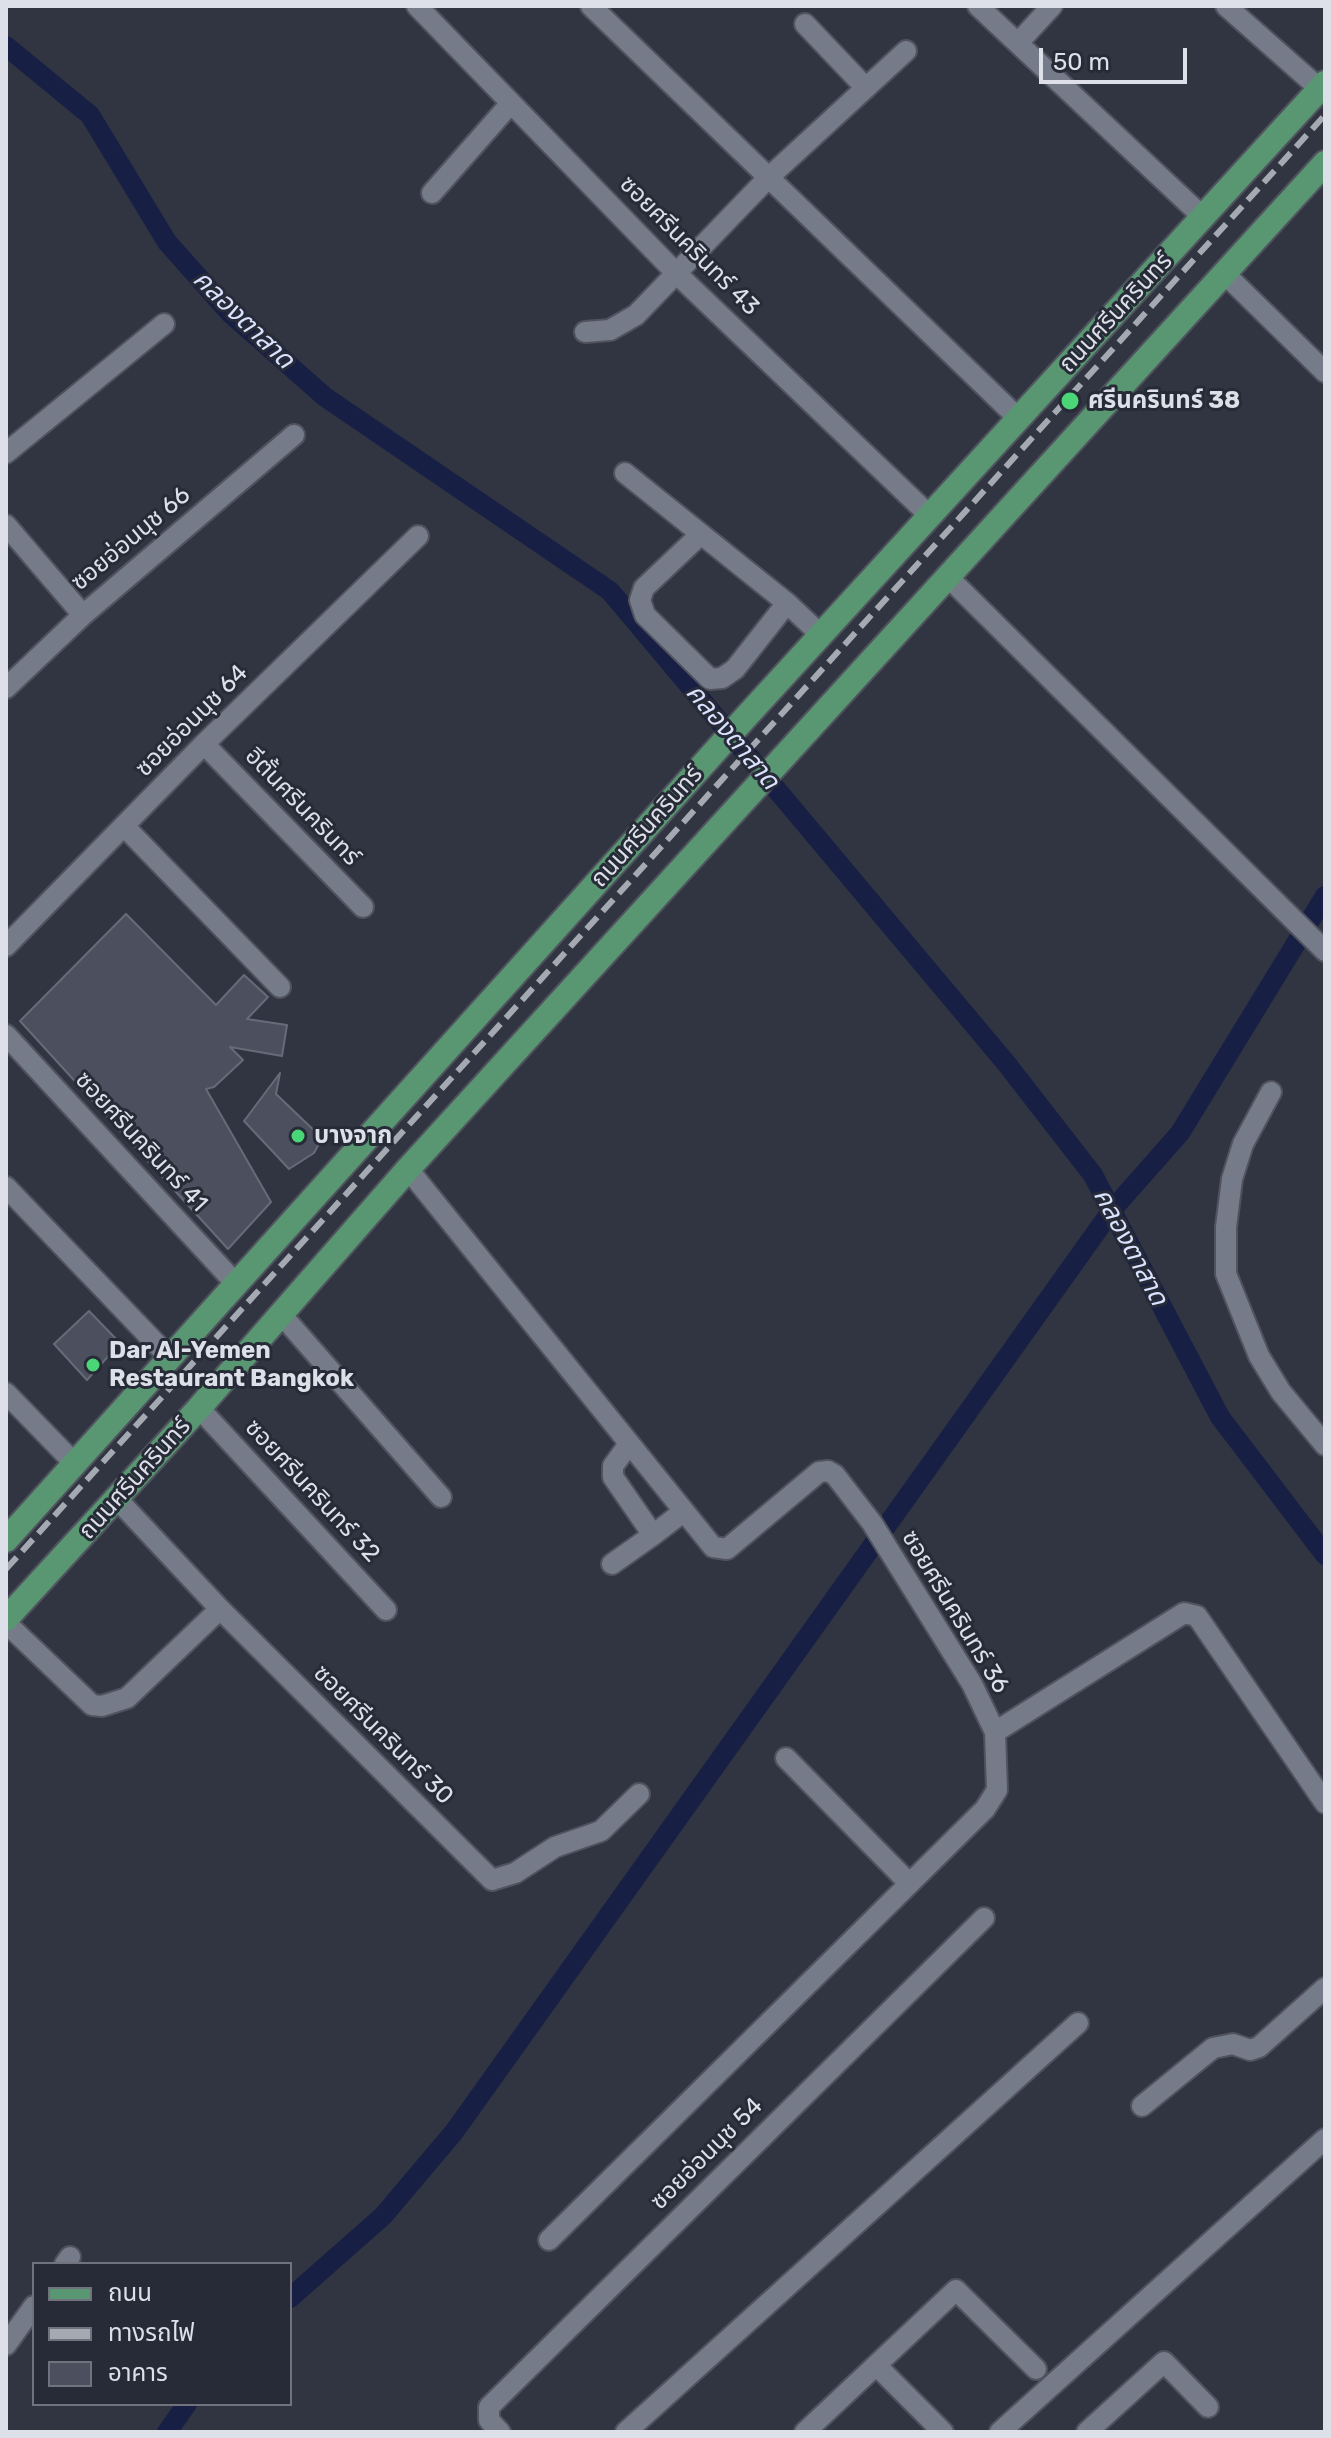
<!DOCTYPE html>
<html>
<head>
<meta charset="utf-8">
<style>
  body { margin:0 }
  #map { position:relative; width:1331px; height:2438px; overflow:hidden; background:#313542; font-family:Rubik,"Noto Sans Thai",sans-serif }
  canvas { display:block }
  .frame { position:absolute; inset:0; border:8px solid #dde0e8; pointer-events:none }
  .legend { position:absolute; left:32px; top:2262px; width:260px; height:144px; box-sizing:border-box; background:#272b37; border:2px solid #70737e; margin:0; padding:10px 14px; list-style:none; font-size:24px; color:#dde0e8 }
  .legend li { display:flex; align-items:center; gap:16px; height:40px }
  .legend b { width:40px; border:2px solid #70737e }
  .scale { position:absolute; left:1039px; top:48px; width:148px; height:36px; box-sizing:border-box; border:4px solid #dde0e8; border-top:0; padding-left:10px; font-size:24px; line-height:28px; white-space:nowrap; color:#dde0e8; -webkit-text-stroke:6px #272b37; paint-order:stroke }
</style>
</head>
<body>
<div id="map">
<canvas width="1331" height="2438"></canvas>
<div class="frame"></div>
<ul class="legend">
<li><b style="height:10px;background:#589772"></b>ถนน</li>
<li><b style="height:10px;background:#a5a9b2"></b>ทางรถไฟ</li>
<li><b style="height:22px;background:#4c505e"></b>อาคาร</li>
</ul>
<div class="scale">50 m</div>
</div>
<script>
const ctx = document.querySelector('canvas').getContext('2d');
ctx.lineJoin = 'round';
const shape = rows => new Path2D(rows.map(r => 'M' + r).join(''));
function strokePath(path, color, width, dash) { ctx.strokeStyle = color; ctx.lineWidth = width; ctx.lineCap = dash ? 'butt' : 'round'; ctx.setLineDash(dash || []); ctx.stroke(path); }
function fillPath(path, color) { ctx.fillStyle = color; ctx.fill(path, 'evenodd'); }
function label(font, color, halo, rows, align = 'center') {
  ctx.font = font + ' Rubik,"Noto Sans Thai",sans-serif'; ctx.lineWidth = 6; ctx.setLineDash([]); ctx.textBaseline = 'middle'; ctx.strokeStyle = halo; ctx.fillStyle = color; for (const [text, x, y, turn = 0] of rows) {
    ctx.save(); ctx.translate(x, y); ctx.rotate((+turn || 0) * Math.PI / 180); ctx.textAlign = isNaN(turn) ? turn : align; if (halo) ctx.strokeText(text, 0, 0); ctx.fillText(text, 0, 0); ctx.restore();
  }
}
const canal = shape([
  [6,46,90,115,167,242,231,314,325,397,610,591,1006,1063,1093,1175,1220,1417,1325,1555],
  [290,2298,383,2216,454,2132,1112,1210,1180,1133,1325,896],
  [167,2432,187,2404]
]);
const building = shape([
  [126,914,216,1005,244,975,268,997,247,1019,287,1025,282,1056,230,1047,243,1060,214,1087,206,1089,271,1202,228,1249,20,1021,126,914],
  [280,1073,276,1094,322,1138,314,1153,289,1169,244,1121,280,1073],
  [89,1311,120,1343,87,1380,54,1344,89,1311]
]);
const minor = shape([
  [417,6,676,273,930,516],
  [591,6,1019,419],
  [978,6,1204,218],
  [1226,6,1320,89],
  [805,24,866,88],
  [1018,43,1052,6],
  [432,193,511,103],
  [1224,273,1325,372],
  [585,332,610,330,636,315,768,178,906,51],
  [6,453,164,324],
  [625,473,787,603,821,635],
  [6,525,83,615],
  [701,534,644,588,640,600,645,615,710,679,722,678,735,669,787,603],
  [948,577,1325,951],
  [6,688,83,615,294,435],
  [204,744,363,907],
  [124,826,280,987],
  [6,946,204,744,418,536],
  [6,1035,237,1285],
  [1271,1092,1243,1144,1232,1179,1226,1227,1226,1274,1259,1356,1281,1392,1325,1445],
  [408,1169,713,1547,727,1549,819,1472,828,1471,835,1475,872,1523,972,1684,995,1732,997,1790,985,1809,549,2240],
  [6,1187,169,1357],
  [280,1313,441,1497],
  [6,1393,75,1464],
  [199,1408,386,1610],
  [629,1444,613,1466,613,1477,653,1535,683,1512],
  [117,1499,220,1609,492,1880,515,1873,555,1847,601,1831,639,1794],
  [612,1564,653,1535],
  [6,1623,92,1705,102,1706,127,1698,220,1609],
  [995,1732,1184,1613,1197,1616,1325,1803],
  [786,1758,908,1882],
  [1142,2106,1213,2048,1233,2044,1250,2050,1259,2047,1325,1988],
  [65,2264,70,2257],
  [6,2345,34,2306],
  [878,2367,943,2432],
  [500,2432,489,2420,489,2407,984,1918],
  [626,2432,1078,2023],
  [805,2432,956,2290,1036,2369],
  [1000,2432,1325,2139],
  [1087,2432,1164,2362,1208,2407]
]);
const major = shape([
  [6,1540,745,718,1325,83],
  [6,1619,199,1408,408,1169,1325,163]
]);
const rail = shape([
  [6,1569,1325,115]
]);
const markers = [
  [1070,401,10,"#4ad677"],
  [298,1136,8,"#4ad677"],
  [93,1365,8,"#4ad677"]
];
const streetNames = [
  ["ซอยศรีนครินทร์ 43",689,246,45],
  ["ถนนศรีนครินทร์",1116,313,-47],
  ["ซอยอ่อนนุช 66",131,539,-40],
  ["ซอยอ่อนนุช 64",192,721,-45],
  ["อีตั้นศรีนครินทร์",302,807,46],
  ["ถนนศรีนครินทร์",647,827,-48],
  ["ซอยศรีนครินทร์ 41",141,1142,47],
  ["ถนนศรีนครินทร์",135,1479,-48],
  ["ซอยศรีนครินทร์ 32",312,1491,47],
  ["ซอยศรีนครินทร์ 36",955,1612,59],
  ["ซอยศรีนครินทร์ 30",383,1735,45],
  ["ซอยอ่อนนุช 54",707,2154,-45]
];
const poiNames = [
  ["ศรีนครินทร์ 38",1088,401],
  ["บางจาก",314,1136],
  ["Dar Al-Yemen",109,1351],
  ["Restaurant Bangkok",109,1379]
];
const waterNames = [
  ["คลองตาสาด",243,320,44],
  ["คลองตาสาด",732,737,50],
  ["คลองตาสาด",1130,1247,62]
];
strokePath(canal, '#181f44', 20);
fillPath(building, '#4c505e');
strokePath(building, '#666b79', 2);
strokePath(minor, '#50535e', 24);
strokePath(major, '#50535e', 28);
strokePath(minor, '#767b8a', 20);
strokePath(major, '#589772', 24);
strokePath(rail, '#a5a9b2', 6, [16, 8]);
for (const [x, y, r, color] of markers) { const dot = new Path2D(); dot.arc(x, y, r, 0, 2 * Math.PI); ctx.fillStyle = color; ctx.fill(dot); strokePath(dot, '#272b37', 3); }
label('24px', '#dde0e8', '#272b37', streetNames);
label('bold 24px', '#dde0e8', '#272b37', poiNames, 'left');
label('italic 26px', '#d9e2fe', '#272b37', waterNames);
</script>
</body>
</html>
